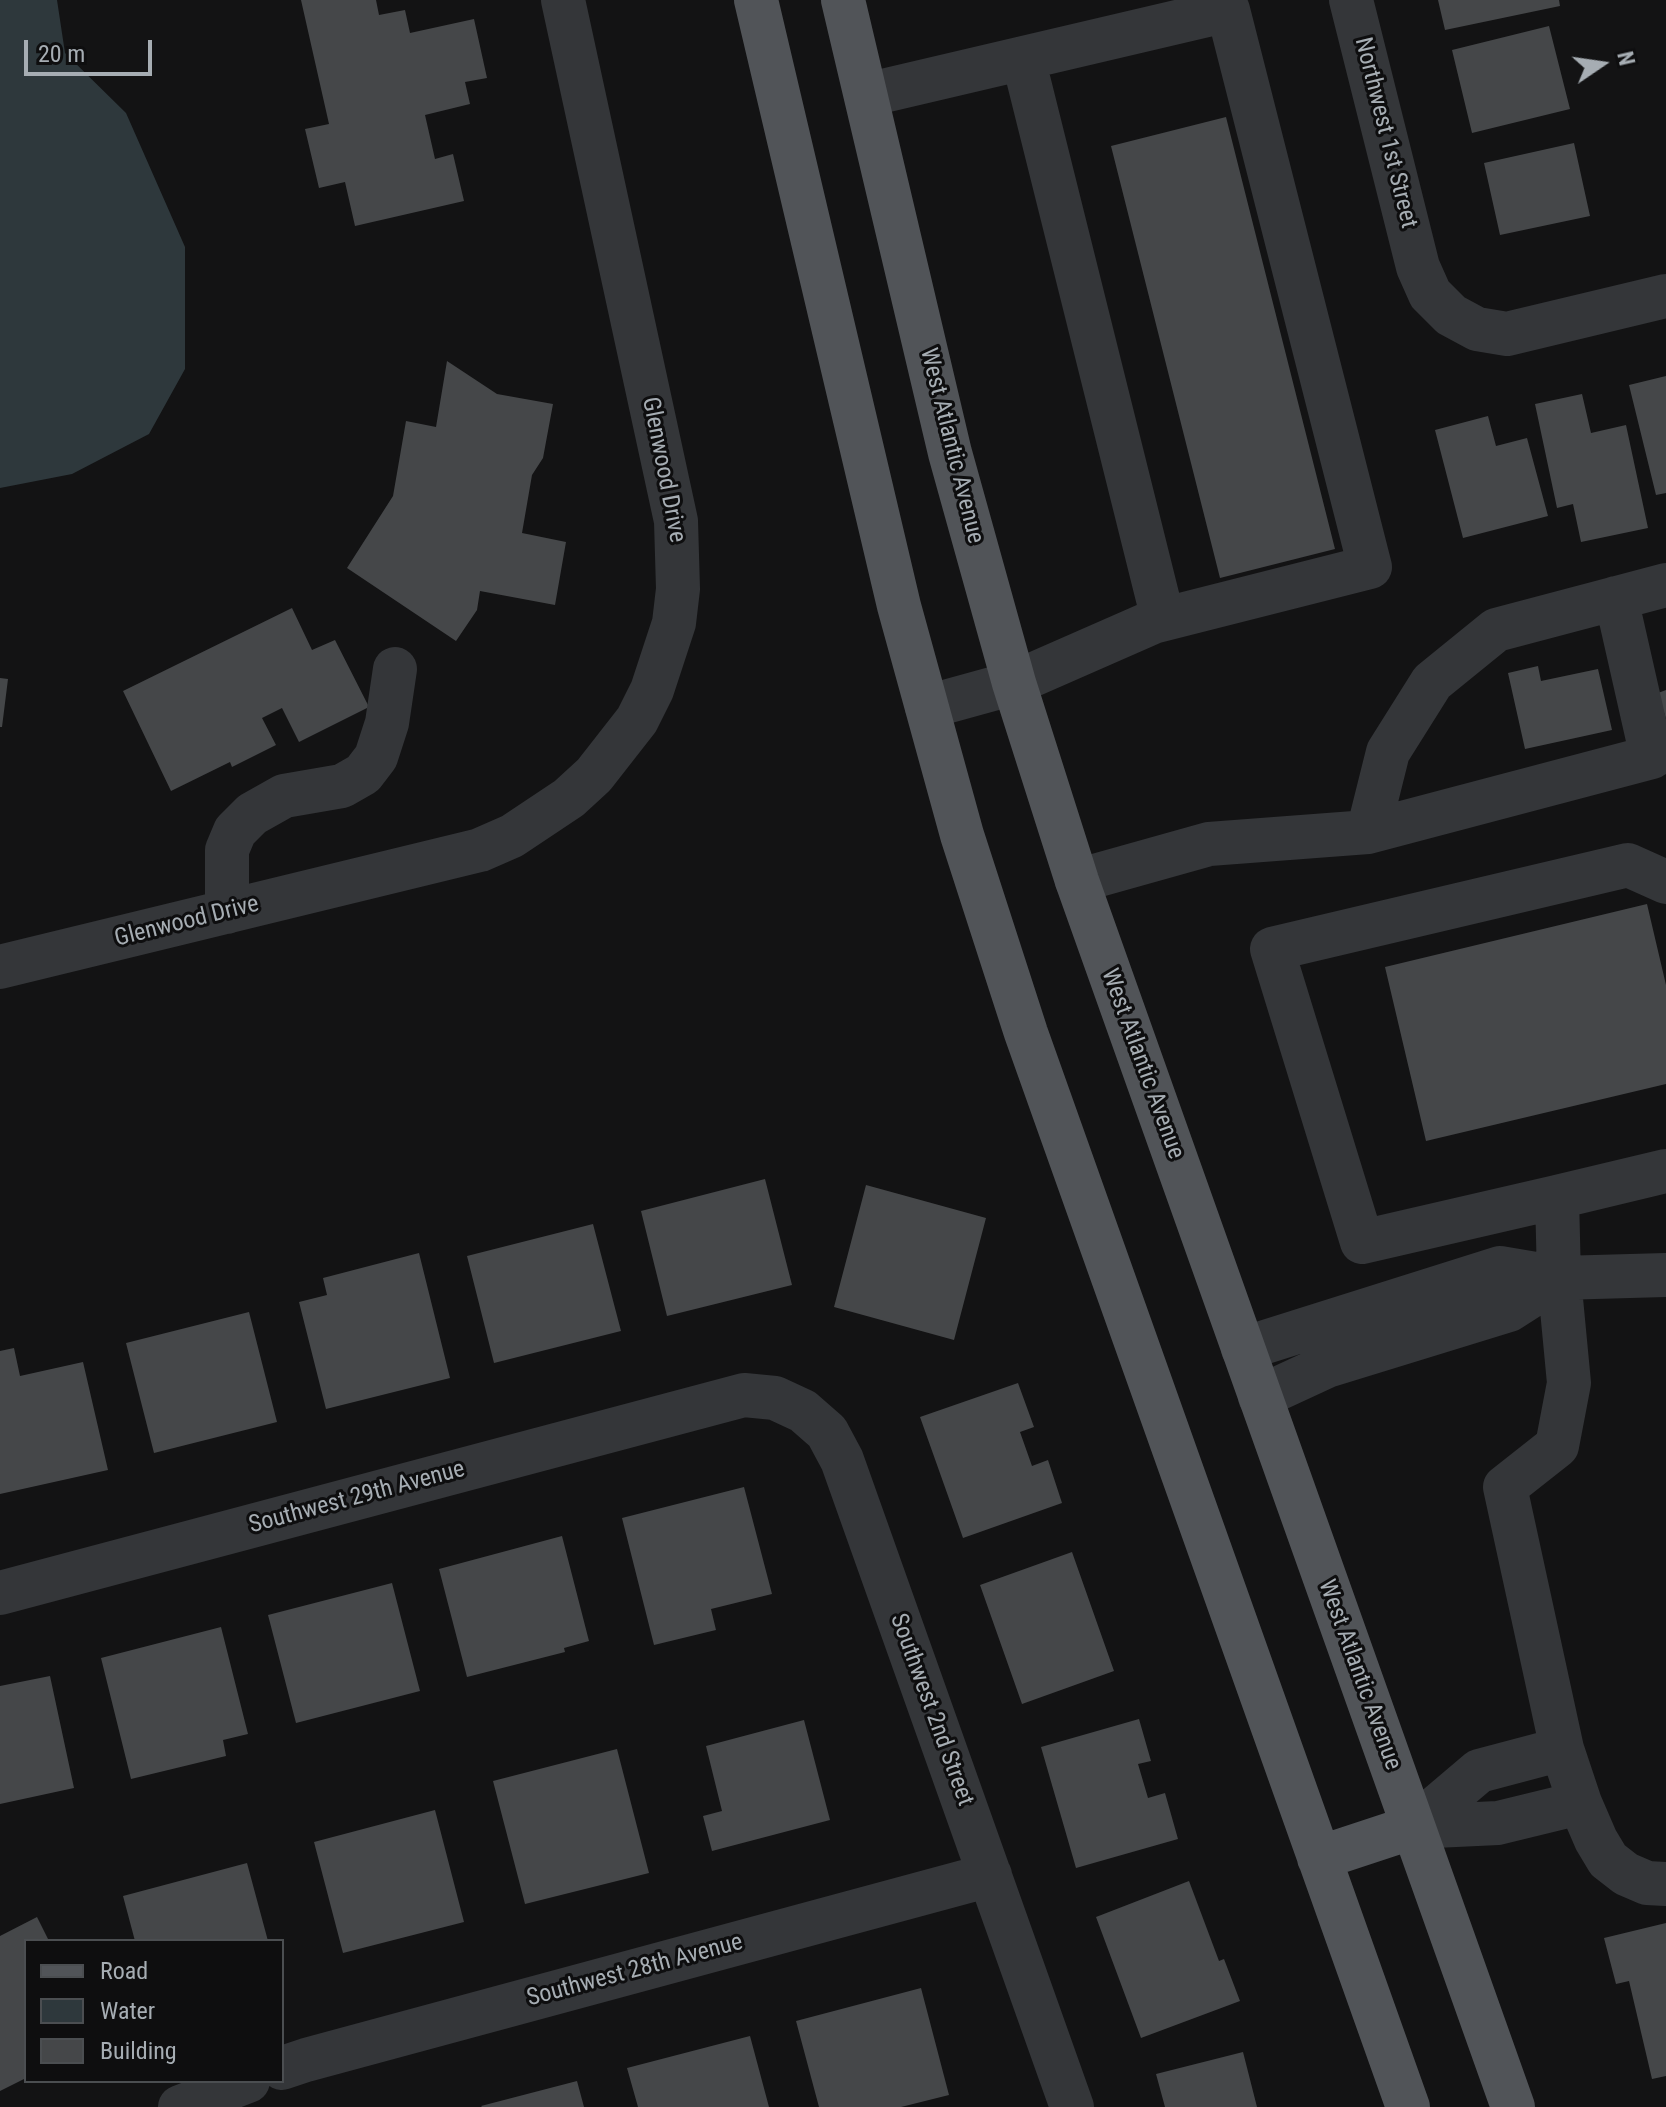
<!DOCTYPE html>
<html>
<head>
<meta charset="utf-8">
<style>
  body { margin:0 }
  #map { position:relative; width:1666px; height:2107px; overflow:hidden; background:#131314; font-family:"Roboto Condensed",sans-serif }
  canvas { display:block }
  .legend { position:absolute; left:24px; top:1939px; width:260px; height:144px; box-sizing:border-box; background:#0e0e0f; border:2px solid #4b4e51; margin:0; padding:10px 14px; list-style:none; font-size:24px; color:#a6adb3 }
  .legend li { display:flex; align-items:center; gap:16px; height:40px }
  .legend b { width:40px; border:2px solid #4b4e51 }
  .north { position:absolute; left:1562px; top:24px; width:80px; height:80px; -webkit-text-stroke:6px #0e0e0f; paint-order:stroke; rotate:77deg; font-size:22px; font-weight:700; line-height:32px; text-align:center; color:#a6adb3 }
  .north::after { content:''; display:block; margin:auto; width:28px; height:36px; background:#a6adb3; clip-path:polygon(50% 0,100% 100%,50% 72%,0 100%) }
  .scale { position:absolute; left:24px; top:40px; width:128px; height:36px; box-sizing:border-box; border:4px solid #a6adb3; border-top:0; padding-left:10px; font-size:24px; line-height:28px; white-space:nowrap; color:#a6adb3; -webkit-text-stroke:6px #0e0e0f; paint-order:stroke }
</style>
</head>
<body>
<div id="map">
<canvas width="1666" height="2107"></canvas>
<ul class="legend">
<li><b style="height:10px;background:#515458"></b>Road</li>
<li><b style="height:22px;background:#2e383c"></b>Water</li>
<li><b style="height:22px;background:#454749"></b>Building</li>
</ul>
<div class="north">N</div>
<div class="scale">20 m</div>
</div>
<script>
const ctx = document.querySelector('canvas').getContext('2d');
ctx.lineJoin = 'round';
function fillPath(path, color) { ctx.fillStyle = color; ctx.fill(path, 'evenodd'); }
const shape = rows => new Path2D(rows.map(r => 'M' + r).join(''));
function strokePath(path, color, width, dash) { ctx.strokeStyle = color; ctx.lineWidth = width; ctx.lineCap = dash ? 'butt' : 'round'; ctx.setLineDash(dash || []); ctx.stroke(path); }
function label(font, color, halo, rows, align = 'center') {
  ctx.font = font + ' "Roboto Condensed",sans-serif'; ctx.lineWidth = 6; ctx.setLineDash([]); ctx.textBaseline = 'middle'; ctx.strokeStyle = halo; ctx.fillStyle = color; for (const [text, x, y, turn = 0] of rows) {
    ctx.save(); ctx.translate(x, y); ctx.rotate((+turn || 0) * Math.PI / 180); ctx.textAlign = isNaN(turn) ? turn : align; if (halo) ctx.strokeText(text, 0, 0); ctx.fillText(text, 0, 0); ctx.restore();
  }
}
const water = shape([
  [0,0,57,0,65,53,126,113,185,247,185,369,149,434,72,474,0,488]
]);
const building = shape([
  [301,0,376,0,379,15,405,10,410,33,474,19,487,78,465,82,470,104,425,115,435,159,453,154,464,201,355,226,345,182,319,188,305,129,329,124],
  [1438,0,1559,0,1560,6,1445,30],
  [1549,26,1570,109,1472,133,1452,50],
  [1226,117,1335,549,1220,578,1111,146],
  [1574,143,1590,216,1500,235,1484,163],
  [447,361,497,394,553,404,543,458,532,475,522,533,566,542,555,605,480,591,477,610,456,641,347,568,393,496,406,421,436,427],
  [1666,376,1666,493,1656,495,1629,385],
  [1582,394,1591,433,1626,425,1648,528,1581,542,1573,504,1557,508,1535,404],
  [1488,416,1496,446,1527,438,1548,516,1463,538,1435,430],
  [292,608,312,650,335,640,369,707,299,742,282,708,262,718,276,745,232,767,230,762,171,791,123,691],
  [1538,666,1541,681,1598,669,1612,730,1525,749,1508,673],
  [0,678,8,679,2,727,0,727],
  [1666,690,1666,719,1658,693],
  [1647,904,1666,985,1666,1084,1426,1141,1385,967],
  [765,1179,792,1285,667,1316,641,1211],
  [866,1185,986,1218,954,1340,834,1307],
  [593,1224,621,1331,494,1363,467,1256],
  [419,1253,450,1378,326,1409,299,1302,327,1295,323,1278],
  [249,1312,277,1422,154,1453,126,1343],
  [14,1348,20,1376,83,1362,108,1470,0,1494,0,1351],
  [1018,1383,1034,1427,1020,1432,1032,1466,1048,1460,1062,1503,963,1538,920,1417],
  [744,1487,772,1594,711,1609,716,1630,654,1645,622,1518],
  [562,1536,589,1641,564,1648,565,1652,467,1677,439,1569],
  [1072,1552,1114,1671,1022,1704,980,1585],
  [392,1583,420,1691,296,1723,268,1615],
  [221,1627,248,1734,223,1740,226,1756,131,1779,101,1658],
  [50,1676,74,1788,0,1804,0,1686],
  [1139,1719,1151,1761,1138,1764,1148,1798,1165,1793,1178,1839,1076,1868,1041,1747],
  [804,1720,830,1820,712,1851,703,1816,722,1811,706,1746],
  [617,1749,649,1873,525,1904,493,1781],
  [435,1810,464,1922,343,1953,314,1842],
  [247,1863,268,1941,135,1941,123,1896],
  [1189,1881,1219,1961,1224,1959,1240,2001,1141,2038,1096,1917],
  [37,1917,49,1941,26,1941,26,2078,0,2091,0,1936],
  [1666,1923,1666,2076,1652,2079,1629,1981,1616,1984,1604,1938],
  [921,1988,949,2095,901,2107,819,2107,796,2021],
  [750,2036,769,2107,638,2107,627,2068],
  [1243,2052,1257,2107,1165,2107,1156,2074],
  [577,2081,584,2107,482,2107,481,2106]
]);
const minor = shape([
  [1351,0,1418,267,1430,294,1451,315,1477,329,1507,334,1666,296],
  [1023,58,1163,619],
  [866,95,1228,10,1370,567,1153,622,1014,683,927,707],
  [1368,832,1388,752,1432,682,1496,630,1666,585],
  [1077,881,1209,844,1368,832,1652,757,1616,598],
  [227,912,227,850,235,831,252,814,284,796,342,786,363,774,376,757,387,723,395,669],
  [0,967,480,850,512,836,569,798,594,775,637,720,652,690,674,623,678,589,676,521,563,0],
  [1666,1171,1557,1197,1559,1278,1569,1383,1557,1446,1505,1487,1562,1749,1580,1803,1596,1840,1608,1860,1626,1874,1647,1883,1666,1884],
  [1557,1197,1362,1242,1272,949,1628,865,1666,882],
  [1243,1349,1500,1268,1559,1278,1666,1275],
  [1260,1397,1327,1366,1509,1310,1559,1278],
  [0,1593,744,1395,775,1398,803,1411,827,1432,842,1460,1072,2107],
  [1413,1827,1479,1771,1562,1749],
  [1413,1827,1498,1823,1580,1803],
  [282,2068,306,2060,990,1875],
  [180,2107,248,2081]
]);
const major = shape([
  [756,0,899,606,962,835,1026,1033,1408,2107],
  [843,0,950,453,1014,683,1077,881,1513,2107],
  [1319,1858,1413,1827]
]);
const streetNames = [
  ["Northwest 1st Street",1385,133,76],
  ["West Atlantic Avenue",951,446,76],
  ["Glenwood Drive",663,470,79],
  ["Glenwood Drive",187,922,-14],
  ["West Atlantic Avenue",1142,1064,70],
  ["Southwest 29th Avenue",357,1498,-15],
  ["West Atlantic Avenue",1359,1675,70],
  ["Southwest 2nd Street",931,1710,70],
  ["Southwest 28th Avenue",635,1971,-15]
];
fillPath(water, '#2e383c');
fillPath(building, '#454749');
strokePath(minor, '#343639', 44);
strokePath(major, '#515458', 44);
label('24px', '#a6adb3', '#0e0e0f', streetNames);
</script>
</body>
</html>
